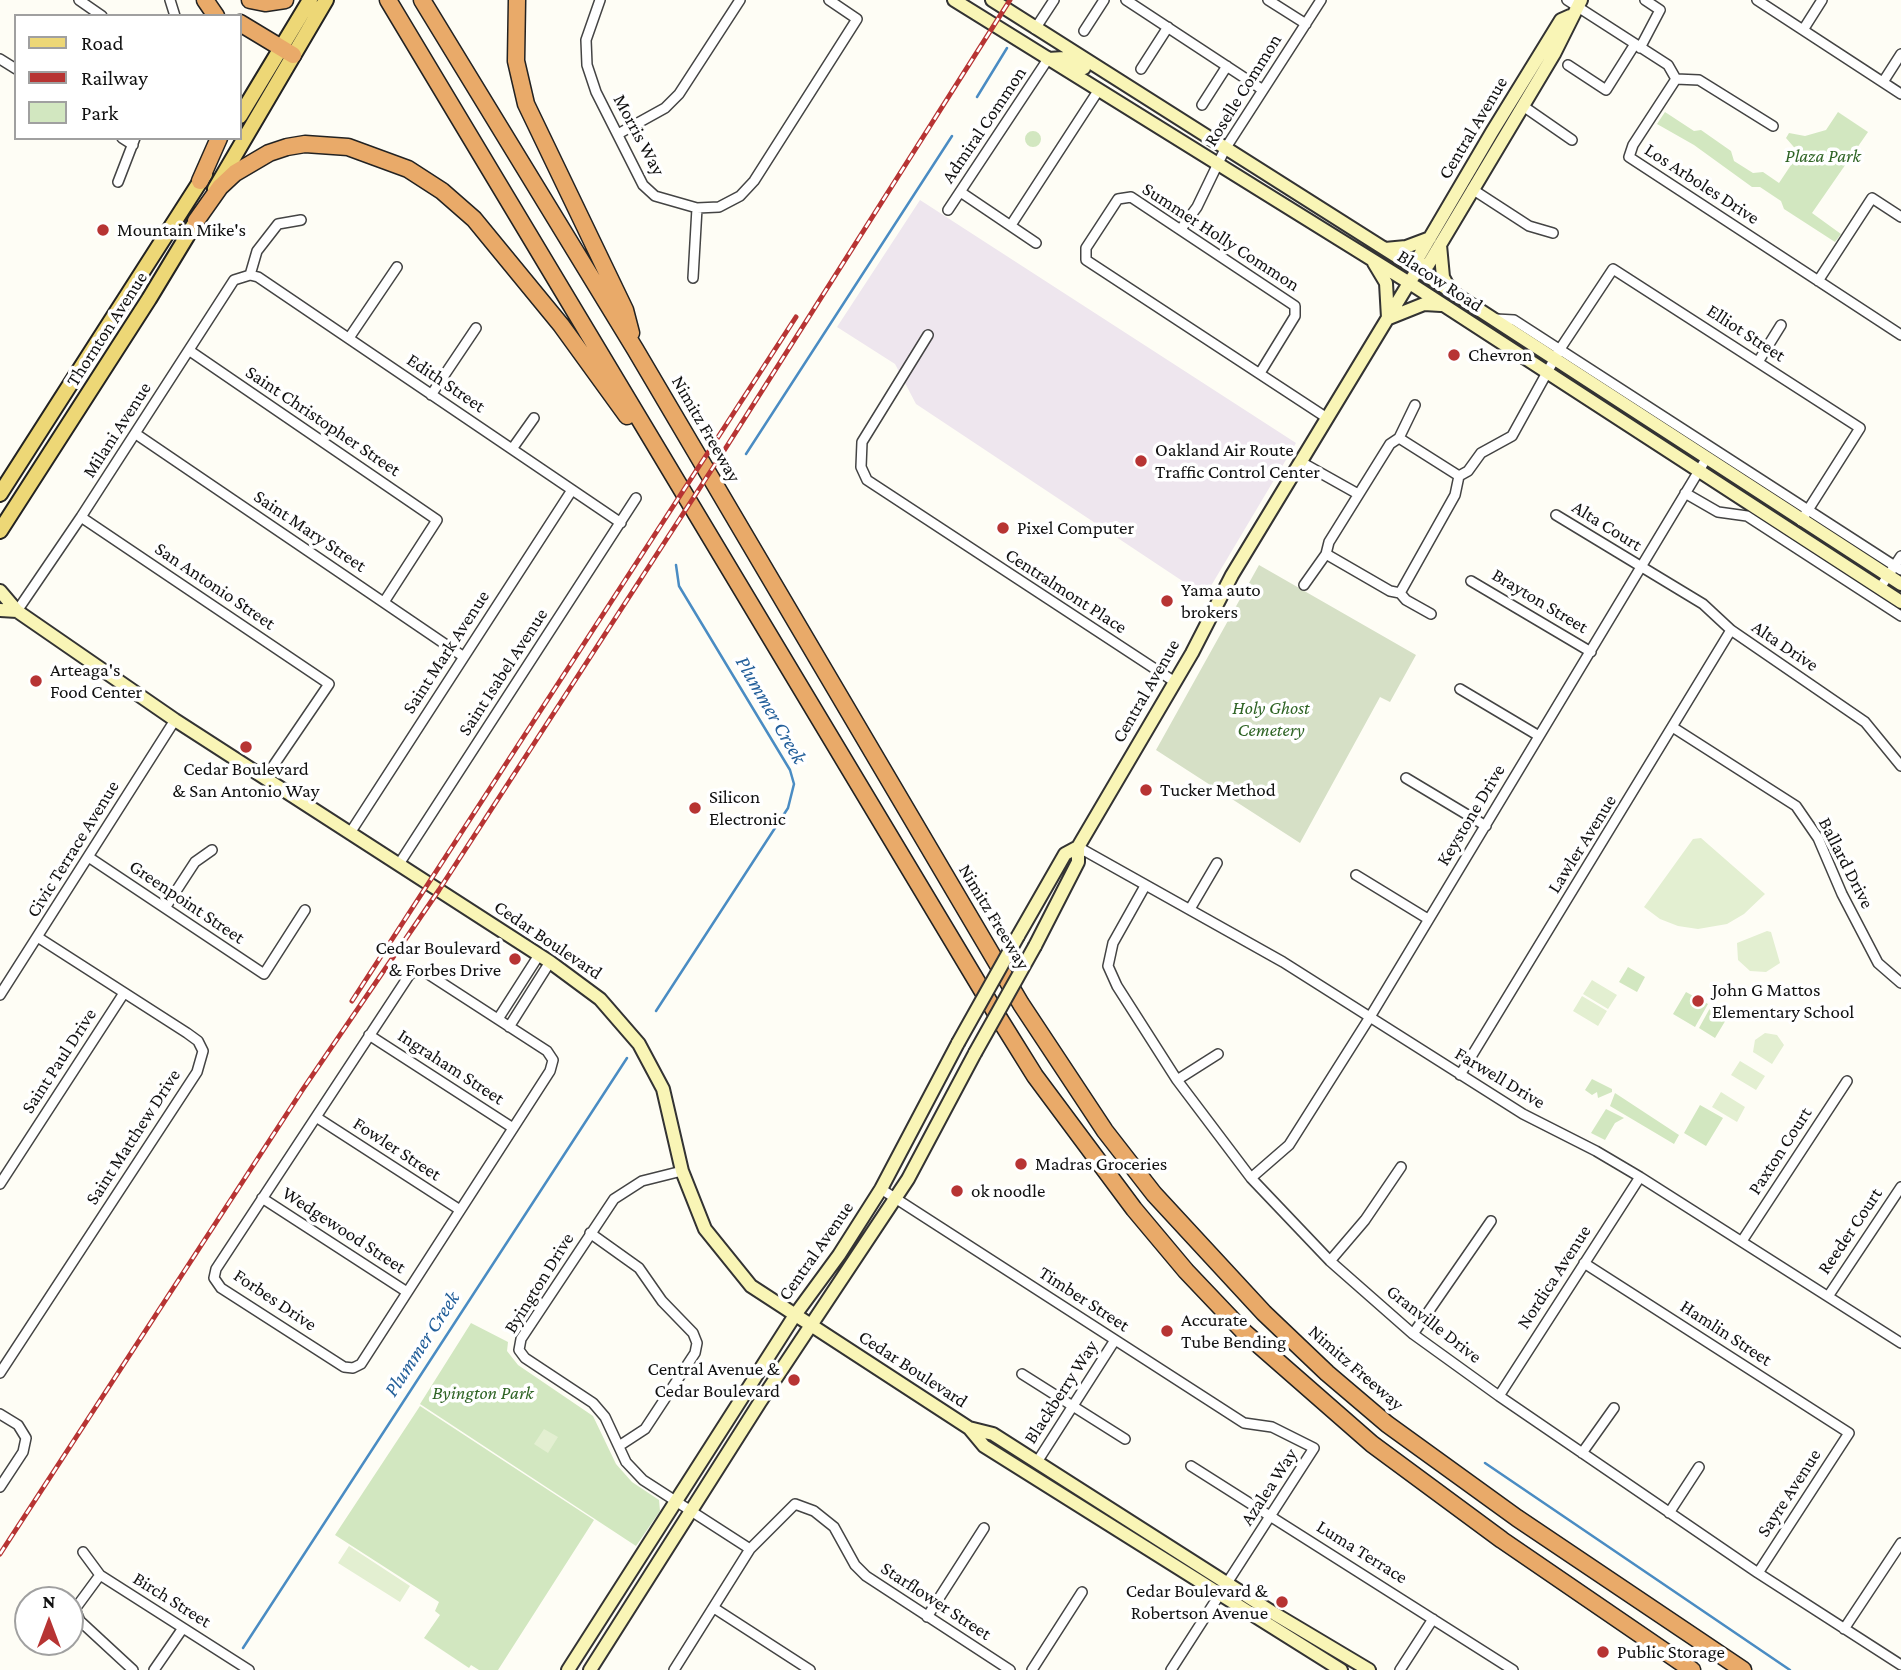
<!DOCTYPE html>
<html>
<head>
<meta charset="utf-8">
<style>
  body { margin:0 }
  #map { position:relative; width:1901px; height:1670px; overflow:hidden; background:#fefdf5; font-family:"Crimson Pro",serif }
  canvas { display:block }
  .legend { position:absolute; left:14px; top:14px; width:228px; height:126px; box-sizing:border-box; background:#fff; border:2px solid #a0a0a0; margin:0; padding:9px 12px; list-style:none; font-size:21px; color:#111 }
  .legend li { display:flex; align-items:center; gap:14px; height:35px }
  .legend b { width:35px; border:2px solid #a0a0a0 }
  .north { position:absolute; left:14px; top:1586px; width:70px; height:70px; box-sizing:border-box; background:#fff; border:2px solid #a0a0a0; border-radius:50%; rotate:0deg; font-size:19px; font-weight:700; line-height:28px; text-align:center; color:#111 }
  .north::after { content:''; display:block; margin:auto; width:24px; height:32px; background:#b73433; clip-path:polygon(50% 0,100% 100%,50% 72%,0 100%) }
</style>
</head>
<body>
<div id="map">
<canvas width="1901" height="1670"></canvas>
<ul class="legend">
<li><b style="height:9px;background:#edd776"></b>Road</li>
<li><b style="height:9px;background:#b73433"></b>Railway</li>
<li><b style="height:19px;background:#d2e7c0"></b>Park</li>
</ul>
<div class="north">N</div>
</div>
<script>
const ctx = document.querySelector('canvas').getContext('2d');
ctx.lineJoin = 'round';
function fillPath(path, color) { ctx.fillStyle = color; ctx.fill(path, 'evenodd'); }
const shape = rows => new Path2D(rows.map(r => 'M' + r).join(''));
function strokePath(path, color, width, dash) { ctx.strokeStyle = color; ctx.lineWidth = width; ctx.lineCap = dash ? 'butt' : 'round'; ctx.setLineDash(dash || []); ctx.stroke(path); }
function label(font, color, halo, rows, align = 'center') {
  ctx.font = font + ' "Crimson Pro",serif'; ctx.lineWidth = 7; ctx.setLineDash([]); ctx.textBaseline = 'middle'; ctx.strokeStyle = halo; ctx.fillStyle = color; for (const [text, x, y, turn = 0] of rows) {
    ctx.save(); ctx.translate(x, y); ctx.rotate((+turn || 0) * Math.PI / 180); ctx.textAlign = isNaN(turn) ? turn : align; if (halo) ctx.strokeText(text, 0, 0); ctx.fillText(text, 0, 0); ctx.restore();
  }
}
const industrial = shape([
  [920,200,1296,443,1205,596,916,404,895,364,837,327]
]);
const green = shape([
  [1665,112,1694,131,1701,130,1731,151,1734,161,1753,173,1763,172,1779,183,1799,153,1786,138,1789,133,1805,136,1826,130,1838,112,1868,132,1812,213,1841,234,1835,242,1784,209,1781,201,1760,187,1752,187,1694,145,1657,124],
  '1025 139a8 8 0 1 1 16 0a8 8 0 1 1-16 0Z',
  [1628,967,1645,977,1637,992,1619,982],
  [1686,992,1708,1004,1695,1027,1673,1014],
  [1710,1008,1727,1018,1715,1038,1699,1028],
  [1592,1079,1612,1089,1612,1092,1598,1098,1597,1092,1592,1095,1585,1090],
  [1615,1093,1679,1135,1674,1144,1610,1106],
  [1700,1105,1723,1118,1706,1146,1684,1133],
  [1606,1109,1624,1118,1615,1123,1605,1140,1591,1133],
  [471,1323,508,1342,507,1351,518,1365,593,1416,616,1464,632,1482,659,1500,660,1511,636,1546,420,1404],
  [420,1406,594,1520,498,1670,479,1670,471,1665,469,1668,424,1638,440,1615,435,1611,439,1602,335,1535]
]);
const cemetery = shape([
  [1259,565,1416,655,1390,702,1380,697,1300,843,1156,750]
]);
const pitch = shape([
  [1701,838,1765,894,1744,914,1727,924,1698,929,1678,926,1660,919,1644,907,1693,839],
  [1767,931,1771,932,1780,963,1766,972,1750,971,1738,960,1737,943],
  [1592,980,1617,995,1608,1009,1583,994],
  [1582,996,1607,1011,1598,1026,1573,1011],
  [1765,1033,1777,1035,1784,1045,1772,1064,1753,1052,1755,1040],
  [1740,1061,1765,1076,1756,1090,1731,1075],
  [1721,1092,1745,1107,1737,1122,1712,1107],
  [544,1429,558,1437,548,1453,534,1444],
  [349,1546,410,1586,400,1602,338,1563]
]);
const stream = shape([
  [977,97,1007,48],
  [746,454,952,136],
  [656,1011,788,808,794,784,790,770,679,586,676,565],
  [1485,1463,1790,1670],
  [243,1648,627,1058]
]);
const street = shape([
  [79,0,102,16],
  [170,0,175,16],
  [600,0,586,40,587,65,596,92,643,185,655,196,697,208,719,207,740,196,754,181,857,19,829,0],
  [1126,0,1263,90],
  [1268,0,1306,24],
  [1567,0,1668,65,1676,79],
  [1757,0,1901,94],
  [1035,29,1054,0],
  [1803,30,1822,0],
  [1084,31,1104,0],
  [1640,48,1660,10,1645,0],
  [0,59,16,69],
  [1568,65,1606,90,1635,44],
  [1141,69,1168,27],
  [1676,79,1633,145,1629,157,1901,335],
  [1676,79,1699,80,1773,126],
  [1883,82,1901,54],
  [1202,105,1227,66],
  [1523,106,1572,140],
  [618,134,665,108,679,94,740,0],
  [122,138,133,145],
  [118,182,135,138],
  [1472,189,1529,226,1553,233],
  [962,193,1036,243],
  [948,210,1048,59],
  [1011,225,1098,91],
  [1181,229,1197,207,1225,149,1321,0],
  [250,275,258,277,621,523],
  [250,275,257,251,278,224,301,220],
  [693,278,697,208],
  [1818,281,1872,198,1901,217],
  [1496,319,1514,320,1901,570],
  [928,335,862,442,861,467,867,480,1175,682],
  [349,338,397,267],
  [190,351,437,520,384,602],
  [1758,362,1781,325],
  [1260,373,1295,316,1295,306,1131,197,1118,199,1086,248,1086,260,1327,418],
  [431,395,476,328],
  [136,434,464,657],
  [1399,438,1459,476],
  [512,449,534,418],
  [1301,462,1358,494],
  [1459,476,1468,471,1481,453,1512,436,1560,349,1613,269,1860,428,1801,521],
  [1685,493,1718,512,1747,516,1901,616],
  [1556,515,1703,604,1731,630,1865,722,1901,766],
  [81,517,329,684,265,778],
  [1326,554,1390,591,1400,593,1406,600,1431,614],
  [1471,581,1591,652],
  [1304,585,1326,554,1329,542,1390,444,1399,438,1415,405],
  [1880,588,1901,556],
  [1400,593,1455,495,1459,476],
  [17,611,81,517,234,280,250,275],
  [1460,689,1539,736],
  [1674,728,1796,806,1818,838,1842,894,1878,963,1901,983],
  [1406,778,1486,826],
  [350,833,572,490],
  [1078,847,1283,962,1523,1114,1596,1151,1640,1177,1901,1343],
  [90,858,264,974,305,910],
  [399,864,636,498],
  [1356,875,1428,919],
  [1145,886,1113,943,1108,966,1117,986,1177,1080,1251,1178,1330,1261,1413,1334,1499,1396,1758,1573,1901,1665],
  [165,908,195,862,212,850],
  [1190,909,1217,863],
  [417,971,425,972,547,1051,553,1060,550,1071,361,1364,353,1368,344,1367,221,1288,214,1278,216,1269,410,974,417,971],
  [0,995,175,720],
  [498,1019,539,955],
  [509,1027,550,962],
  [369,1035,513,1128],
  [1460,1075,1731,630],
  [1177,1080,1218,1054],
  [316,1117,460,1210],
  [682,1171,642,1181,614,1199,521,1339,519,1350,525,1358,593,1403,605,1417,626,1462,643,1480,750,1549],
  [1251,1178,1289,1145,1370,1017,1706,459],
  [0,1184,124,993],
  [881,1189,1244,1423,1272,1427,1314,1448,1171,1670],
  [262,1198,407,1292],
  [590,1233,639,1268,662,1301,693,1333,697,1343,695,1353,645,1429,619,1446],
  [1742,1241,1847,1081],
  [1330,1261,1365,1220,1401,1167],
  [1584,1263,1849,1433,1758,1573],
  [1829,1295,1901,1187],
  [1413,1334,1491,1221],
  [0,1373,197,1072,203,1051,198,1041,187,1033,39,938],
  [1022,1374,1125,1439],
  [1499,1396,1640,1177],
  [0,1414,18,1425,26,1438,23,1452,0,1487],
  [1582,1453,1614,1408],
  [1037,1462,1115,1340],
  [1191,1466,1513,1670],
  [1669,1513,1699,1467],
  [83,1552,100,1575,249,1670],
  [100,1575,75,1609,80,1621,133,1670],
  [714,1608,810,1670],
  [927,1617,984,1528],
  [1844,1629,1901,1543],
  [154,1670,183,1628],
  [674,1670,750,1549,795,1504,814,1511,834,1527,855,1565,866,1576,1010,1670],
  [1032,1670,1082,1592],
  [1400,1670,1433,1619]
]);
const secondary = shape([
  [954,0,1408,282,1901,602],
  [992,0,1418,270,1901,584],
  [1048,59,1064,58,1084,68],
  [1440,245,1443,277,1449,288],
  [1385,249,1406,247,1430,238],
  [1374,263,1386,283,1388,318],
  [1420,266,1418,258,1492,132,1561,20,1570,16],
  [1389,318,1424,304,1441,305],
  [0,591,17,611,175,720,550,962,600,999,639,1044,663,1089,682,1171,705,1229,751,1286,969,1428,984,1446,1341,1670],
  [0,610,17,611],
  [1018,936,1065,854,1078,847],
  [1035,946,1078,862,1078,847,1192,653,1232,575,1409,283,1420,266,1428,265,1554,54,1581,0],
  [969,1428,993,1434,1275,1614,1369,1670],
  [568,1670,795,1315,839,1255,881,1189,958,1043],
  [590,1670,760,1402,908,1179,975,1053]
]);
const primary = shape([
  [240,116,310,0],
  [215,189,326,0],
  [0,494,205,174],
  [0,531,149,299,201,213]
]);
const highway = shape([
  [205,0,216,16],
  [250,0,265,3,285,0],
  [388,0,997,1015,1035,1076,1134,1209,1186,1271,1244,1332,1372,1444,1502,1540,1692,1670],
  [422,0,635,349,1021,1004,1105,1131,1154,1194,1264,1313,1327,1373,1387,1424,1517,1518,1743,1670],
  [517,0,516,61,526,104,625,310,631,333],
  [240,23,293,55],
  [200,181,219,138],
  [196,221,220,187,235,173,269,153,287,147,305,144,348,147,408,169,442,191,474,219,561,325,627,416]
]);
const rail = shape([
  [352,1001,796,317],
  [0,1554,303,1089,439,890,727,446,1010,0]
]);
const secondaryBridge = shape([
  [958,1043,1018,936],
  [975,1053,1035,946]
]);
const markers = [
  [103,230,7,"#b73433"],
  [1454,355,7,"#b73433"],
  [1141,461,7,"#b73433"],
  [1003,528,7,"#b73433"],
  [1167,601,7,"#b73433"],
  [36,681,7,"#b73433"],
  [246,747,7,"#b73433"],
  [1146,790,7,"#b73433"],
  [695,808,7,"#b73433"],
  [515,959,7,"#b73433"],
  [1698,1001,7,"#b73433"],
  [1021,1164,7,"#b73433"],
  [957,1191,7,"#b73433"],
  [1167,1331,7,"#b73433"],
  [794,1380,7,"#b73433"],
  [1282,1602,7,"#b73433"],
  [1603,1652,7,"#b73433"]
];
const streetNames = [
  ["Roselle Common",1243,90,-58],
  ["Admiral Common",984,125,-56],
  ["Central Avenue",1473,128,-59],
  ["Morris Way",639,135,62],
  ["Los Arboles Drive",1702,184,33],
  ["Summer Holly Common",1221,237,33],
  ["Blacow Road",1440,281,33],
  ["Thornton Avenue",107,329,-57],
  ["Elliot Street",1746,333,33],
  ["Edith Street",446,383,34],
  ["Saint Christopher Street",323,421,34],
  ["Nimitz Freeway",706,429,60],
  ["Milani Avenue",117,430,-57],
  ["Alta Court",1607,526,32],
  ["Saint Mary Street",310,531,34],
  ["San Antonio Street",215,586,34],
  ["Centralmont Place",1066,591,33],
  ["Brayton Street",1540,601,31],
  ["Alta Drive",1785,646,34],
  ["Saint Mark Avenue",446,652,-57],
  ["Saint Isabel Avenue",503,672,-57],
  ["Central Avenue",1146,691,-60],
  ["Keystone Drive",1471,815,-59],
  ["Lawler Avenue",1582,844,-58],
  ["Civic Terrace Avenue",73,849,-58],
  ["Ballard Drive",1846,863,63],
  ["Greenpoint Street",187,902,34],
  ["Nimitz Freeway",994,917,59],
  ["Cedar Boulevard",548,940,34],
  ["Saint Paul Drive",59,1061,-57],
  ["Ingraham Street",451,1067,33],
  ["Farwell Drive",1500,1078,31],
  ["Saint Matthew Drive",133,1137,-57],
  ["Fowler Street",397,1149,33],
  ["Paxton Court",1780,1151,-57],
  ["Wedgewood Street",344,1230,33],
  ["Reeder Court",1850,1231,-56],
  ["Central Avenue",816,1251,-55],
  ["Nordica Avenue",1554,1277,-57],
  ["Byington Drive",539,1283,-58],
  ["Timber Street",1084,1299,33],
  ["Forbes Drive",275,1300,34],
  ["Granville Drive",1434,1324,38],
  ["Hamlin Street",1726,1333,33],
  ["Nimitz Freeway",1356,1368,41],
  ["Cedar Boulevard",913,1369,33],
  ["Blackberry Way",1061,1392,-57],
  ["Azalea Way",1269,1487,-57],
  ["Sayre Avenue",1789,1493,-57],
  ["Luma Terrace",1362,1552,32],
  ["Birch Street",172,1600,32],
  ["Starflower Street",936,1601,33]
];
const parkNames = [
  ["Plaza Park",1823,156],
  ["Holy Ghost",1271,708],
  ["Cemetery",1271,730],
  ["Byington Park",483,1393]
];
const poiNames = [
  ["Mountain Mike's",117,230],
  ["Chevron",1468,355],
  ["Oakland Air Route",1155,450],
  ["Traffic Control Center",1155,472],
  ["Pixel Computer",1017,528],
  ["Yama auto",1181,590],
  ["brokers",1181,612],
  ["Arteaga's",50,670],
  ["Food Center",50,692],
  ["Cedar Boulevard",246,769,"center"],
  ["& San Antonio Way",246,791,"center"],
  ["Tucker Method",1160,790],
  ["Silicon",709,797],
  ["Electronic",709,819],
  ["Cedar Boulevard",501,948,"right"],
  ["& Forbes Drive",501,970,"right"],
  ["John G Mattos",1712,990],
  ["Elementary School",1712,1012],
  ["Madras Groceries",1035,1164],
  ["ok noodle",971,1191],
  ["Accurate",1181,1320],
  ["Tube Bending",1181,1342],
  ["Central Avenue &",780,1369,"right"],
  ["Cedar Boulevard",780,1391,"right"],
  ["Cedar Boulevard &",1268,1591,"right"],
  ["Robertson Avenue",1268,1613,"right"],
  ["Public Storage",1617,1652]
];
const waterNames = [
  ["Plummer Creek",771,710,60],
  ["Plummer Creek",422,1344,-57]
];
fillPath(industrial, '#eee6ee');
fillPath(green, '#d2e7c0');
fillPath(cemetery, '#d6e0c6');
fillPath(pitch, '#e3efd1');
strokePath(stream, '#4a8cc3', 2.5);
strokePath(street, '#444', 12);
strokePath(secondary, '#333', 16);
strokePath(primary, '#222', 18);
strokePath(highway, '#222', 19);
strokePath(street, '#fff', 9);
strokePath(secondary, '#f9f5b6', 12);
strokePath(primary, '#edd776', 14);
strokePath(highway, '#e9aa69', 16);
strokePath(rail, '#b73433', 5);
strokePath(rail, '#fff', 2.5, [8]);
strokePath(secondaryBridge, '#333', 16, []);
strokePath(secondaryBridge, '#f9f5b6', 12);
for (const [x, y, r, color] of markers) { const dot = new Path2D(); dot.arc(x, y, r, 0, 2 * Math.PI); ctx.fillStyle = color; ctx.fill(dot); strokePath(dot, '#fff', 2.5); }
label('19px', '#111', '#fff', streetNames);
label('italic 19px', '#2f6425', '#fff', parkNames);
label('19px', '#111', '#fff', poiNames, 'left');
label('italic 21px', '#235f9a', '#fff', waterNames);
</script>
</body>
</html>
